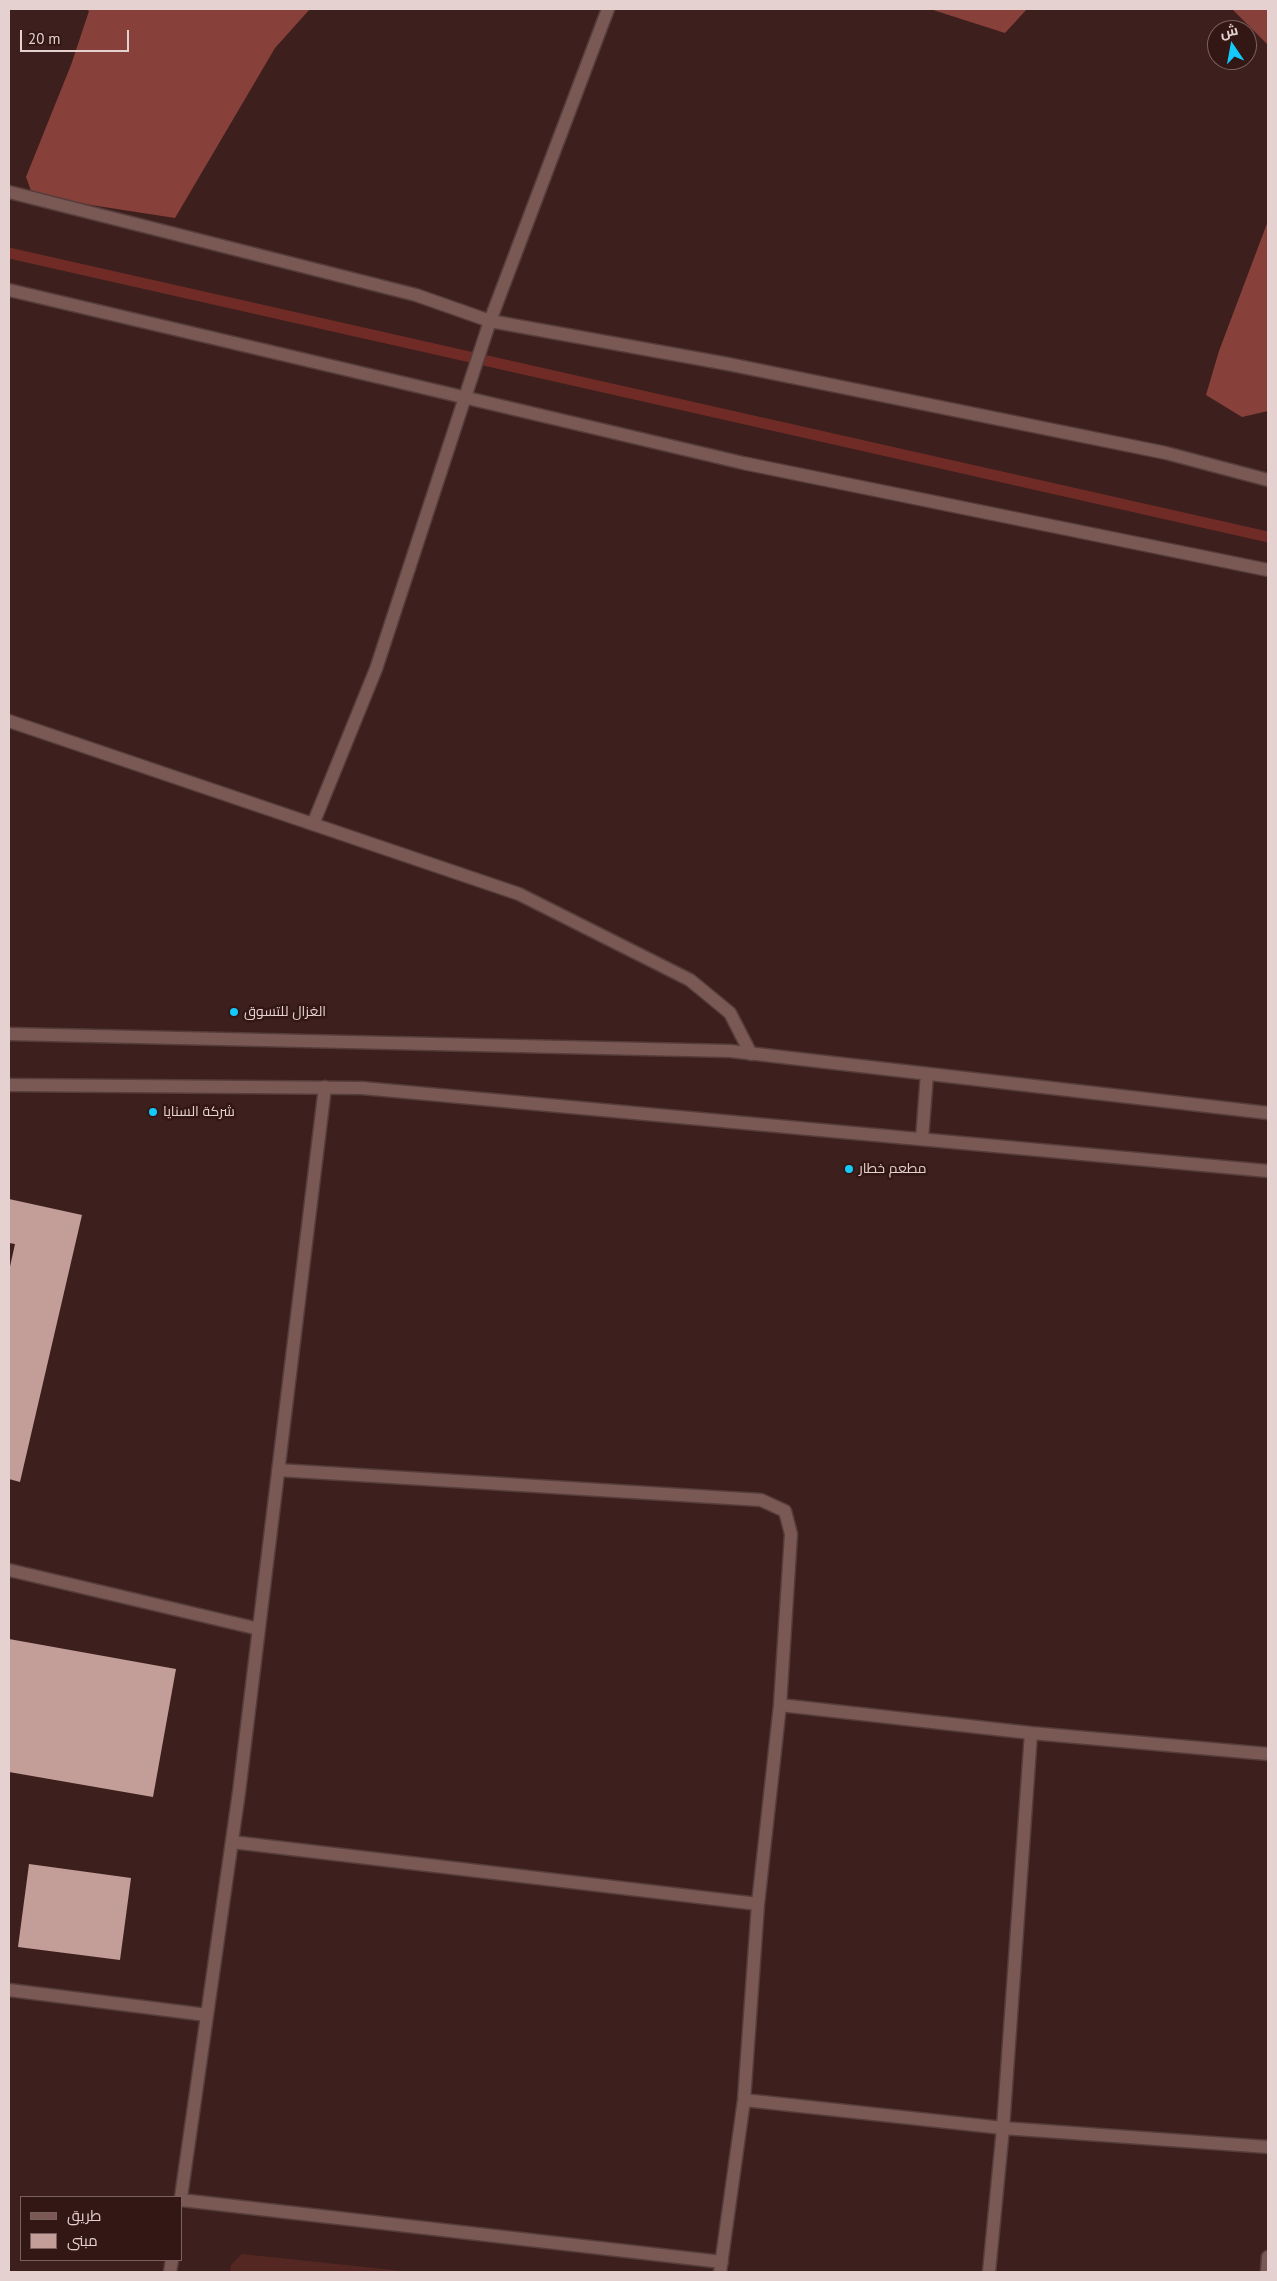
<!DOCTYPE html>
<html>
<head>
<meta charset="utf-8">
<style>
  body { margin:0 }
  #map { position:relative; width:1277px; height:2281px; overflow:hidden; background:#3d201d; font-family:"PT Sans",Cairo,sans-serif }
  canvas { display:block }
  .frame { position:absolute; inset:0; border:10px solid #e5d1cf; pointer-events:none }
  .legend { position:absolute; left:20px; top:2196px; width:162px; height:65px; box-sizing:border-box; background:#331714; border:1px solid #7a615f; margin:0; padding:6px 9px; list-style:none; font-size:15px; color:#e5d1cf }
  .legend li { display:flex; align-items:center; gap:10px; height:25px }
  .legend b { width:25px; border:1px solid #7a615f }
  .north { position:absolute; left:1207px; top:20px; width:50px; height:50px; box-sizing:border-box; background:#331714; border:1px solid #7a615f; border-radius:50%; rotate:348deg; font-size:14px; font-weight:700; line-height:20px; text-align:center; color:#e5d1cf }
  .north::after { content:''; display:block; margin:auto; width:18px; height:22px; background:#13cafb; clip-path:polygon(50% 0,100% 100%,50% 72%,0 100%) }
  .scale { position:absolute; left:20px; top:30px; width:109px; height:22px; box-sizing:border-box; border:2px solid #e5d1cf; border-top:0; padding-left:6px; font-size:15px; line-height:18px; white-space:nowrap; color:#e5d1cf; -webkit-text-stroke:4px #331714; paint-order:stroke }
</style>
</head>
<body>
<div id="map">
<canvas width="1277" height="2281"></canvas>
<div class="frame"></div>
<ul class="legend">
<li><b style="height:6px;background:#7a5854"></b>طريق</li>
<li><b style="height:14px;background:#c39d98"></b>مبنى</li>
</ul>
<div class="north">ش</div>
<div class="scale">20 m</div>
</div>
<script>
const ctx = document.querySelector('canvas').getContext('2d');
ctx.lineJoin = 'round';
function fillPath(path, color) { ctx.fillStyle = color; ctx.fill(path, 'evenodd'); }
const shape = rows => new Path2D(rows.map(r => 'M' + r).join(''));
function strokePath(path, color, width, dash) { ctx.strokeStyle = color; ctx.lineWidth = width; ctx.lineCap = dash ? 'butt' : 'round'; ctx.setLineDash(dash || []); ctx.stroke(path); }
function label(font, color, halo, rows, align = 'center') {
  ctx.font = font + ' "PT Sans",Cairo,sans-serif'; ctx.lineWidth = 5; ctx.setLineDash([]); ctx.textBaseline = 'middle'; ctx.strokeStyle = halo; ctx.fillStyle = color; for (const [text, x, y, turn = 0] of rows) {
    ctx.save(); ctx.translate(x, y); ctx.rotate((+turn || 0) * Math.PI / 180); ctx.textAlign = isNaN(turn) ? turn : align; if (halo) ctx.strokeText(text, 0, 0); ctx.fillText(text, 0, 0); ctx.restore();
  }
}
const green = shape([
  [242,2254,412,2272,230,2272,231,2265]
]);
const forest = shape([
  [86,9,310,9,275,48,175,218,33,196,26,177,71,65,89,11],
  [930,9,1027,9,1005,33],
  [1232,9,1268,9,1268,45],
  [1268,221,1268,411,1242,417,1206,395,1219,351]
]);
const stream = shape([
  [9,253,1268,537]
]);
const building = shape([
  [9,1199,82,1215,20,1482,9,1479,9,1271,15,1244,9,1243],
  [9,1639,176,1669,153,1797,9,1772],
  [29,1864,131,1878,120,1960,18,1947]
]);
const lane = shape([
  [313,824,376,669,490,321,608,9]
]);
const street = shape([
  [9,192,416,295,490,321,728,364,1166,453,1268,480],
  [9,290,743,463,1268,570],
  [9,721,519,894,690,980,730,1013,751,1054],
  [278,1470,761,1500,785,1511,791,1534,780,1705,758,1904,744,2100,720,2272],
  [9,1570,259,1629],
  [780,1705,1031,1733,1268,1754],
  [232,1842,758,1904],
  [9,1990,207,2015],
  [744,2100,1003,2128,1268,2147],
  [181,2197,239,1792,325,1087],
  [181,2200,722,2262],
  [170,2272,172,2260],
  [989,2272,1003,2128,1031,1733],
  [1267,2272,1268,2257]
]);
const secondary = shape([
  [9,1034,730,1051,1268,1113],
  [9,1085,362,1088,1268,1171],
  [922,1139,927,1074]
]);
const markers = [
  [234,1012,5,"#13cafb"],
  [153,1112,5,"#13cafb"],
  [849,1169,5,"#13cafb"]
];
const poiNames = [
  ["الغزال للتسوق",244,1012],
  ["شركة السنايا",163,1112],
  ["مطعم خطار",859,1169]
];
fillPath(green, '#552723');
fillPath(forest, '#88413a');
strokePath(stream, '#702b26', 11);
fillPath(building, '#c39d98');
strokePath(lane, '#553d3b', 15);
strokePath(street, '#553d3b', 15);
strokePath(secondary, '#553d3b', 15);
strokePath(lane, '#7a5854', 12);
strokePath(street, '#7a5854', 12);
strokePath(secondary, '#7a5854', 12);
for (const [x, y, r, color] of markers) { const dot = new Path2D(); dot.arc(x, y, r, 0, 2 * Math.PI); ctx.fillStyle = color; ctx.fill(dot); strokePath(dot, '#331714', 2); }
label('14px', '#e5d1cf', '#331714', poiNames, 'left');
</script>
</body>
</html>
